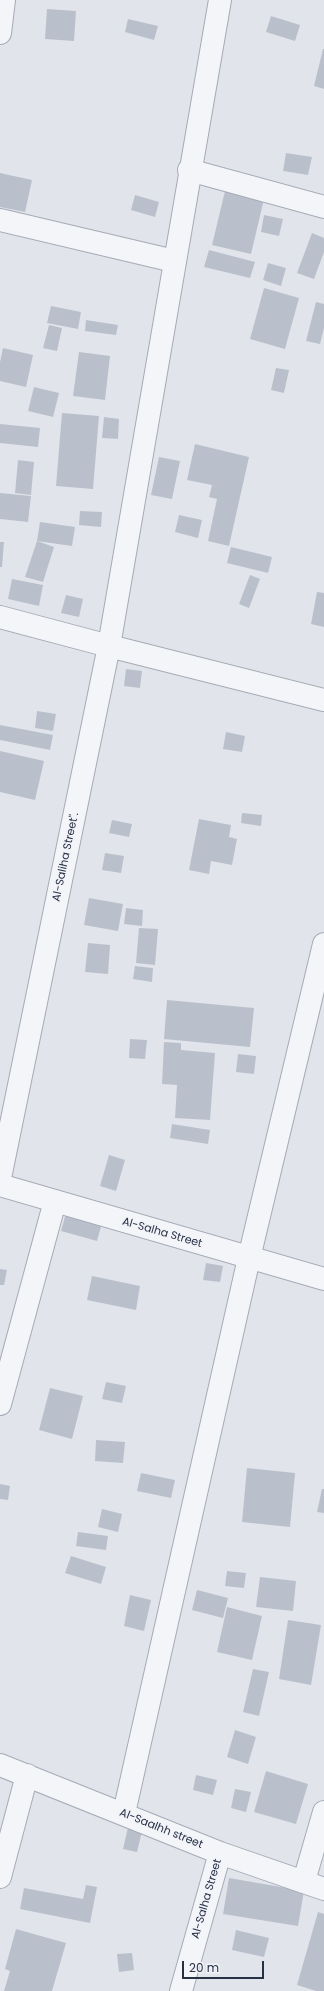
<!DOCTYPE html>
<html>
<head>
<meta charset="utf-8">
<style>
  body { margin:0 }
  #map { position:relative; width:324px; height:1991px; overflow:hidden; background:#e1e4eb; font-family:Poppins,sans-serif }
  canvas { display:block }
  .scale { position:absolute; left:182px; top:1961px; width:82px; height:18px; box-sizing:border-box; border:2px solid #273144; border-top:0; padding-left:5px; font-size:12px; line-height:14px; white-space:nowrap; color:#273144; -webkit-text-stroke:3px #f1f3f8; paint-order:stroke }
</style>
</head>
<body>
<div id="map">
<canvas width="324" height="1991"></canvas>
<div class="scale">20 m</div>
</div>
<script>
const ctx = document.querySelector('canvas').getContext('2d');
ctx.lineJoin = 'round';
function fillPath(path, color) { ctx.fillStyle = color; ctx.fill(path, 'evenodd'); }
const shape = rows => new Path2D(rows.map(r => 'M' + r).join(''));
function strokePath(path, color, width, dash) { ctx.strokeStyle = color; ctx.lineWidth = width; ctx.lineCap = dash ? 'butt' : 'round'; ctx.setLineDash(dash || []); ctx.stroke(path); }
function label(font, color, halo, rows, align = 'center') {
  ctx.font = font + ' Poppins,sans-serif'; ctx.lineWidth = 3; ctx.setLineDash([]); ctx.textBaseline = 'middle'; ctx.strokeStyle = halo; ctx.fillStyle = color; for (const [text, x, y, turn = 0] of rows) {
    ctx.save(); ctx.translate(x, y); ctx.rotate((+turn || 0) * Math.PI / 180); ctx.textAlign = isNaN(turn) ? turn : align; if (halo) ctx.strokeText(text, 0, 0); ctx.fillText(text, 0, 0); ctx.restore();
  }
}
const building = shape([
  [47,9,76,11,74,41,45,39],
  [271,16,300,25,295,41,266,32],
  [128,19,158,26,154,40,125,32],
  [323,49,324,49,324,89,314,86],
  [286,153,312,157,308,175,283,171],
  [0,173,32,180,25,212,0,207],
  [225,191,264,199,251,254,212,245],
  [135,195,159,202,155,217,131,210],
  [264,215,283,219,279,236,261,232],
  [312,233,324,238,324,252,314,279,297,273],
  [209,250,255,262,250,278,204,267],
  [268,263,286,268,281,286,263,280],
  [264,288,299,298,285,349,250,339],
  [316,302,324,304,324,328,320,344,306,341],
  [51,306,81,312,78,329,47,323],
  [86,320,118,325,116,335,85,331],
  [49,325,62,328,57,351,43,348],
  [3,348,33,355,26,387,0,381,0,362],
  [79,352,110,356,105,400,73,396],
  [276,368,289,370,284,393,271,390],
  [34,387,59,393,53,417,28,411],
  [62,413,99,416,93,489,56,486],
  [104,417,119,419,118,439,102,438],
  [0,424,40,428,38,447,0,443],
  [195,444,249,457,229,546,208,541,217,499,209,497,212,485,187,480],
  [159,457,180,461,172,499,151,495],
  [18,460,34,462,31,495,15,493],
  [0,493,31,496,28,522,0,519],
  [80,511,102,512,101,527,79,525],
  [179,515,202,520,198,538,175,532],
  [40,522,75,527,72,546,37,541],
  [37,541,54,547,43,582,25,577],
  [0,542,4,542,2,567,0,567],
  [231,547,272,557,268,573,227,563],
  [250,575,260,579,249,608,239,604],
  [12,579,43,585,39,606,8,599],
  [317,592,324,593,324,627,311,624],
  [66,595,83,599,79,617,61,613],
  [126,669,142,671,140,688,124,686],
  [37,711,56,714,53,731,35,728],
  [0,725,53,735,50,750,0,740],
  [226,732,245,736,242,752,223,749],
  [0,751,44,761,35,800,0,792],
  [242,813,262,815,261,826,241,823],
  [199,819,231,825,229,837,237,839,232,865,211,861,209,874,189,870],
  [112,820,132,824,129,837,109,833],
  [105,853,124,856,121,873,102,870],
  [89,898,123,904,118,931,84,925],
  [126,908,143,910,142,926,124,924],
  [139,928,158,929,155,965,136,963],
  [88,943,110,945,108,974,85,972],
  [135,966,153,968,152,982,133,979],
  [167,1000,254,1008,250,1047,164,1039],
  [130,1039,147,1040,145,1059,129,1058],
  [164,1042,181,1043,181,1050,215,1053,210,1120,175,1118,177,1085,162,1084],
  [238,1054,256,1056,254,1074,236,1072],
  [172,1124,210,1130,208,1144,170,1138],
  [109,1155,125,1160,116,1191,100,1186],
  [66,1213,102,1223,97,1241,61,1231],
  [206,1263,223,1266,220,1282,203,1280],
  [0,1269,7,1270,4,1285,0,1285],
  [92,1276,140,1286,136,1310,87,1300],
  [106,1382,126,1386,122,1403,102,1399],
  [50,1388,83,1396,72,1439,39,1430],
  [96,1440,125,1442,123,1463,95,1461],
  [247,1468,295,1473,290,1527,242,1522],
  [141,1473,175,1480,171,1498,137,1491],
  [0,1484,10,1486,8,1500,0,1499],
  [322,1489,324,1489,324,1513,317,1512],
  [102,1509,122,1514,118,1532,98,1527],
  [78,1532,108,1536,106,1550,76,1546],
  [71,1556,106,1567,101,1584,65,1573],
  [227,1571,246,1573,244,1588,225,1586],
  [260,1577,296,1581,293,1611,256,1607],
  [197,1590,228,1598,223,1618,192,1610],
  [130,1595,151,1600,144,1631,124,1626],
  [227,1607,262,1616,252,1660,217,1652],
  [288,1620,321,1625,311,1685,279,1679],
  [253,1669,269,1672,259,1716,243,1712],
  [235,1730,256,1737,248,1764,227,1757],
  [266,1771,308,1784,296,1824,254,1812],
  [196,1775,217,1780,213,1795,193,1790],
  [235,1789,251,1792,246,1812,231,1808],
  [129,1823,143,1827,137,1852,123,1849],
  [229,1878,304,1891,298,1926,223,1914],
  [86,1885,97,1887,90,1923,20,1909,24,1888,83,1899],
  [318,1912,324,1914,324,1991,316,1991,297,1985],
  [16,1929,66,1943,52,1991,4,1991,10,1971,5,1969],
  [236,1930,269,1938,264,1957,232,1950],
  [132,1953,134,1970,119,1972,117,1954]
]);
const minor = shape([
  [220,0,109,646,324,700],
  [0,33,4,0],
  [189,170,324,207],
  [0,220,174,261],
  [0,617,109,646,0,1178],
  [0,1185,324,1279],
  [0,1404,55,1201],
  [0,1765,220,1853,324,1889],
  [124,1813,249,1258,324,944],
  [0,1877,27,1775],
  [304,1881,324,1812],
  [181,1991,220,1853]
]);
const streetNames = [
  ["Al-Saliha Street\".",66,857,-78],
  ["Al-Salha Street",162,1233,16],
  ["Al-Saalhh street",161,1829,22],
  ["Al-Salha Street",207,1899,-74]
];
fillPath(building, '#bac0cb');
strokePath(minor, '#a5abb6', 24);
strokePath(minor, '#f4f5f9', 22);
label('11px', '#273144', '#f1f3f8', streetNames);
</script>
</body>
</html>
